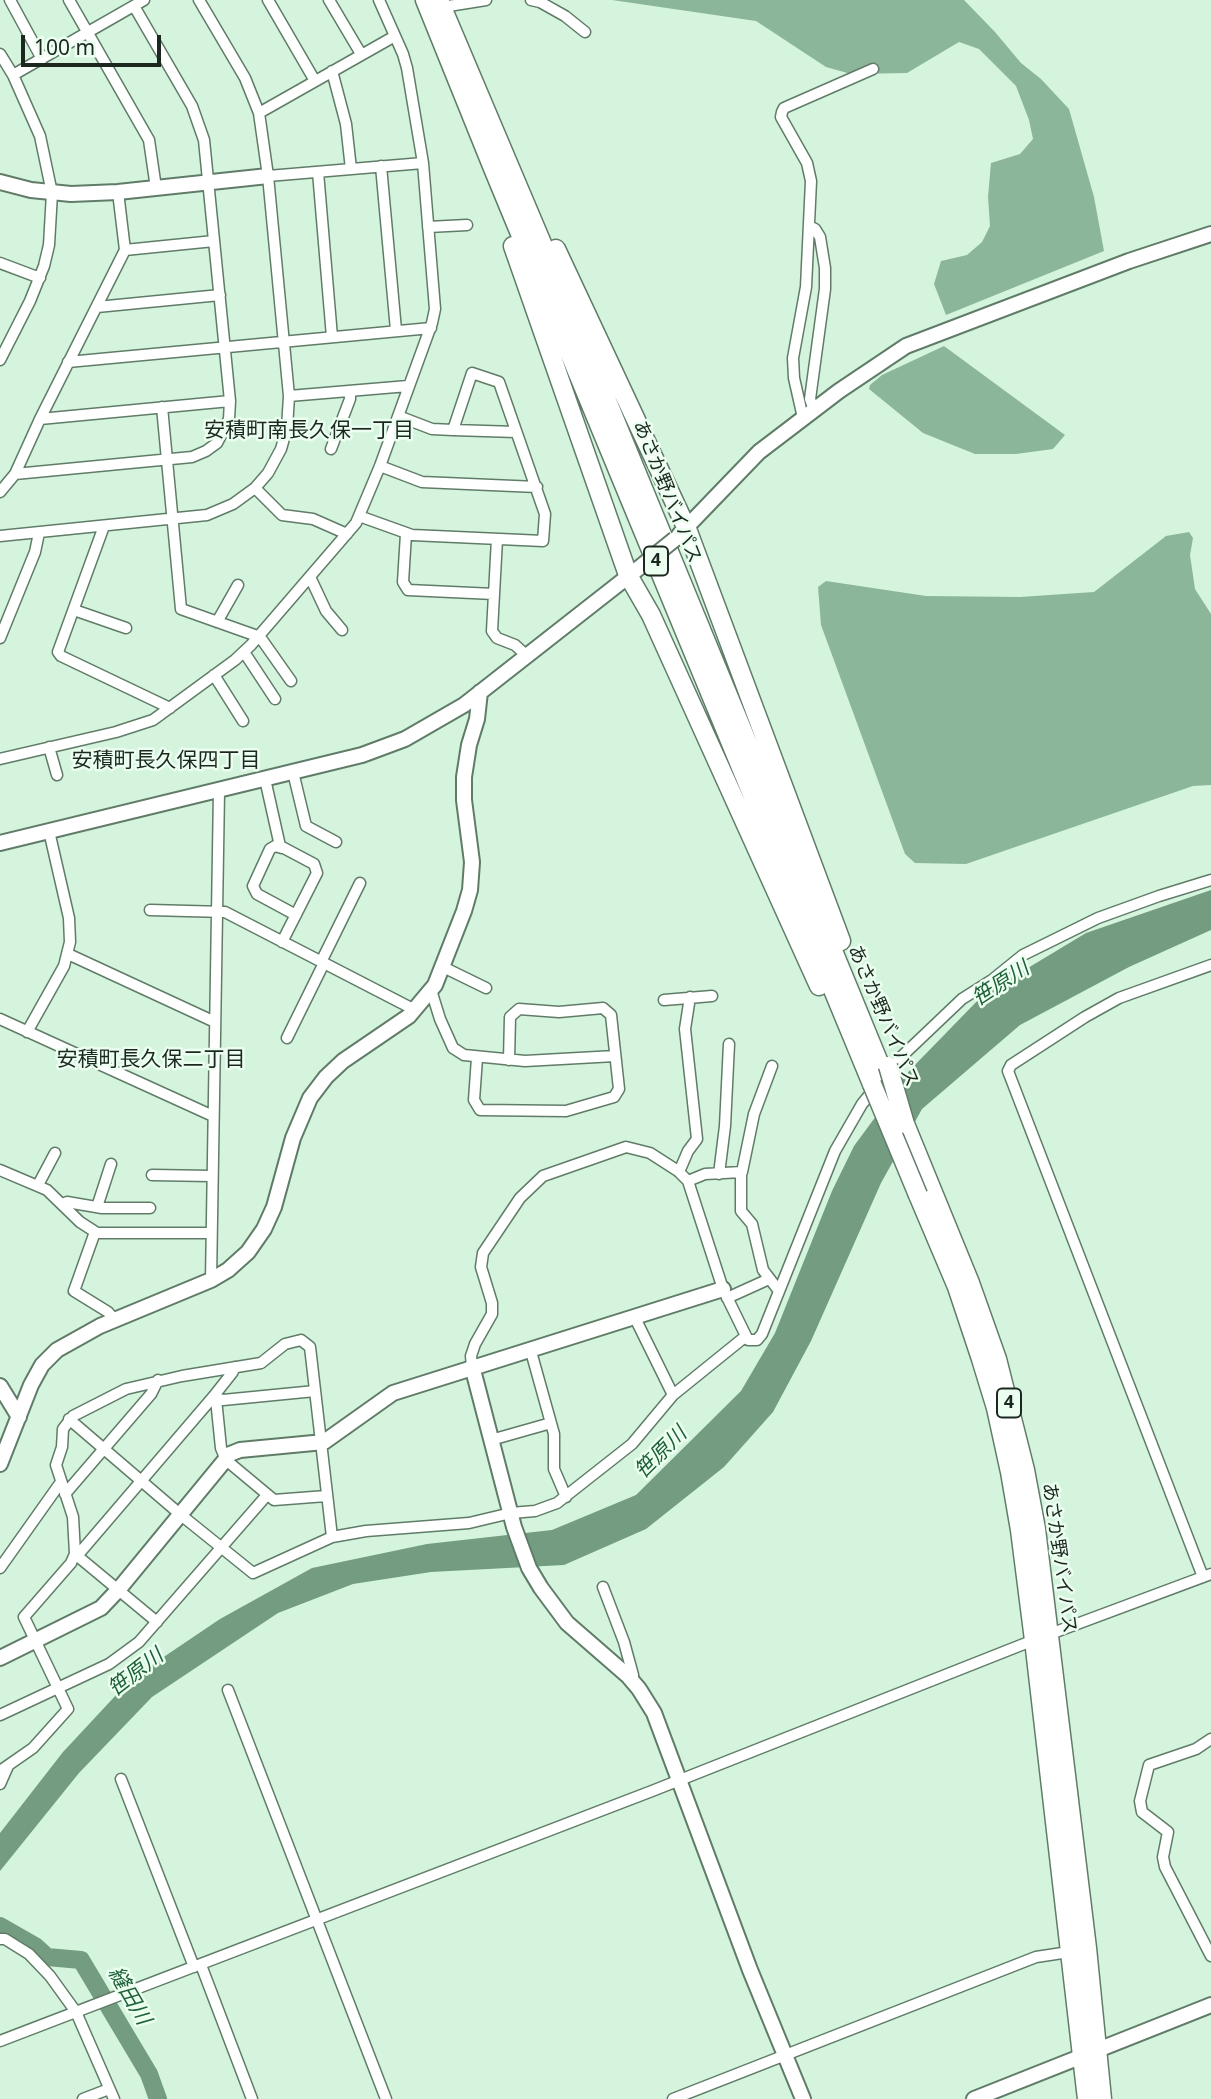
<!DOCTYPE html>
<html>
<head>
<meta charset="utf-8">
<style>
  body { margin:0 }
  #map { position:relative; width:1211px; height:2099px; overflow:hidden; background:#d4f4dd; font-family:"Noto Sans",sans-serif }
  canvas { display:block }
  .scale { position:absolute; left:21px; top:35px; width:140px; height:32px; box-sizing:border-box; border:4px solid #1c281f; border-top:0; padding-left:9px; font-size:21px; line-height:24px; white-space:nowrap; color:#1c281f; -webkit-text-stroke:5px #ebfef0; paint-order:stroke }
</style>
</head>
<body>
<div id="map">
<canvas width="1211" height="2099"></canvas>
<div class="scale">100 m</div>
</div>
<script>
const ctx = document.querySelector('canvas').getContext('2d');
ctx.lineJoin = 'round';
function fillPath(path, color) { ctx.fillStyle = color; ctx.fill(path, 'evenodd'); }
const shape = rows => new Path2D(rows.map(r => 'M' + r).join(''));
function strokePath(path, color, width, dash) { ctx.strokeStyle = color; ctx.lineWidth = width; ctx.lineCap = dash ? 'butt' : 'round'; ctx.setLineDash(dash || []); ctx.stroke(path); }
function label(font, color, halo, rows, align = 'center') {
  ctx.font = font + ' "Noto Sans","Noto Sans JP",sans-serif'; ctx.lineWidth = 5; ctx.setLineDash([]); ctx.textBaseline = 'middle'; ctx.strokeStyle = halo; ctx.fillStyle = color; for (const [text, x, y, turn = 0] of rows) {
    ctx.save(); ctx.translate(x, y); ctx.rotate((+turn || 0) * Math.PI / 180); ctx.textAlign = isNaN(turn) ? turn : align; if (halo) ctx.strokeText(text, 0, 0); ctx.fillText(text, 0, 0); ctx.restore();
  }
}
const forest = shape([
  [612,0,964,0,995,32,1021,63,1041,79,1069,109,1094,197,1104,251,946,315,934,284,941,261,967,255,982,242,990,226,988,197,991,163,1020,154,1033,139,1029,120,1016,86,979,49,959,42,907,73,851,74,826,67,756,21],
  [944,346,1065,435,1053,449,1016,454,975,454,923,433,869,389,870,385,882,375],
  [1189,532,1193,538,1190,555,1195,589,1211,614,1211,785,1193,786,966,864,915,863,905,854,821,625,818,587,826,581,926,596,1020,597,1094,592,1166,536]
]);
const water = shape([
  [1211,890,1211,930,1129,967,1020,1025,922,1109,881,1183,811,1341,773,1412,724,1467,646,1529,564,1565,431,1572,353,1584,278,1613,152,1697,79,1773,0,1871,0,1833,63,1752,131,1679,220,1619,312,1568,427,1544,552,1530,636,1495,741,1391,775,1333,832,1191,854,1146,910,1070,983,995,1086,933]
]);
const river = shape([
  [0,1926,35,1946,47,1957,81,1960,149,2074,158,2099]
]);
const street = shape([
  [10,0,42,59],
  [69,0,149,140,156,188],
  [268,0,315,81],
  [329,0,361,54],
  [531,0,540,2,565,16,585,32],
  [442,7,486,0],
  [0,54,13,75,40,136,52,193,49,245,44,266,30,301,0,360],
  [332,71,346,124,351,169],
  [13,75,144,0],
  [259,113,395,36],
  [381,166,396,330],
  [318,172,332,337],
  [268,176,423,163],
  [809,226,815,229,820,237,825,268,825,289,810,399,814,410],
  [428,227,467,225],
  [125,250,214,241],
  [0,263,40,278],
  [97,307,220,295],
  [68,362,431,328],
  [289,396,408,386],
  [162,407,181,609,260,637,291,681],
  [803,418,794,378,793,358,806,287,811,181,807,163,781,117,782,112,784,108,873,69],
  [40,419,230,401],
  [453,430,516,432],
  [331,449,350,399,350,391],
  [380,466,422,482,537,487],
  [15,474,192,457,206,451,217,443,229,419,230,401,204,140,192,106,134,6],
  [255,488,282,515,313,519,347,534],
  [0,492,15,474,40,419,125,250,118,192],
  [359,516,412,535,543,541,545,514,499,382,472,373,453,430,432,429,398,416],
  [104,526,58,652,61,656,170,708],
  [406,534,403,582,408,590,494,594],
  [0,536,207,515,233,504,255,488,268,473,281,449,287,428,289,396,268,176,259,113,245,78,199,0],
  [497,539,492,631,497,638,515,645,527,656],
  [310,577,326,611,342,630],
  [74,610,126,628],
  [217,622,238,585],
  [0,638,35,552,39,533],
  [244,652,275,699],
  [214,675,243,721],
  [49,747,57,775],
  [0,759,116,732,153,720,235,660,251,645,356,523,380,466,432,323,435,309,423,163,407,68,403,54,379,0],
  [293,772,306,826,336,842],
  [265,779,280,846,314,864,317,873,282,942],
  [282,848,275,846,270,849,253,886,257,894,296,915],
  [150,910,225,912,415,1010],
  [68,954,215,1022],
  [321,962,360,883],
  [443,967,486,988],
  [431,990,440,1019,453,1048,464,1055,525,1061,615,1056],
  [664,1000,712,996],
  [0,1019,213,1116],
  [27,1032,64,966,70,942,69,918,49,831],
  [287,1038,324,963],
  [477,1058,474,1100,480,1110,566,1111,614,1097,619,1089,611,1015,603,1008,559,1012,519,1009,510,1017,509,1060],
  [0,1170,47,1190,80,1222,97,1233,211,1233],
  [679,1172,688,1151,697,1139,685,1029,690,997],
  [741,1173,741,1211,752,1224,763,1270,779,1291],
  [719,1174,725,1126,729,1044],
  [152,1175,211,1176],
  [688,1181,705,1174,742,1172,754,1114,772,1066],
  [38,1185,55,1153],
  [63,1204,67,1202,102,1208,150,1208],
  [97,1207,111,1164],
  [95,1232,74,1291,108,1312,115,1320],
  [211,1280,219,791],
  [727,1298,769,1279],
  [634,1316,673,1395],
  [530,1348,554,1434,554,1469,566,1497],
  [472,1366,471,1356,475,1344,492,1314,492,1303,481,1267,483,1253,520,1198,543,1176,626,1147,650,1153,678,1171,688,1181,723,1289,746,1336,748,1340,757,1340,762,1334,835,1151,862,1104,900,1058,962,999,992,980,1023,955,1098,918,1159,896,1211,880],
  [213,1397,223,1400,315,1391],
  [216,1399,221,1448,226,1460,274,1500,326,1496],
  [69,1419,181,1515,253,1573,332,1537,366,1531,469,1523,511,1513,535,1511,557,1503,632,1444,673,1395,746,1336],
  [491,1440,551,1423],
  [65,1494,151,1394,158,1380],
  [75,1554,157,1622],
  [77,1556,213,1397,232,1373,235,1367],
  [0,1568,61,1482],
  [1203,1577,1008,1071,1011,1065,1085,1017,1119,998,1211,965],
  [603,1587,624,1642,633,1675,633,1681],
  [228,1690,386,2099],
  [0,1715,109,1664,139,1642,267,1495],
  [1211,1739,1196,1749,1149,1765,1140,1801,1142,1812,1168,1832,1163,1857,1165,1867,1211,1956],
  [0,1771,33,1748,68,1709,24,1617,71,1563,75,1554,73,1517,56,1465,62,1447,63,1429,73,1416,126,1389,182,1376,261,1363,285,1344,301,1340,310,1347,332,1537],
  [121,1779,194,1967],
  [0,1784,8,1766],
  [0,1939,5,1939,29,1954,50,1976,76,2012,114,2099],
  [201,1965,252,2099],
  [0,2041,652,1791,1034,1640,1211,1574],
  [83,2099,109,2089],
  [673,2099,1036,1957,1069,1952]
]);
const secondary = shape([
  [0,182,31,190,71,194,118,192,268,176],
  [679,535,759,452,839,391,906,346,1129,261,1211,234],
  [0,843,362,755,405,739,464,705,644,564],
  [472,1366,514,1527,529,1568,541,1588,567,1623,628,1676,639,1689,654,1713,750,1970,803,2099],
  [0,1386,19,1417],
  [0,1464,31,1385,42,1365,57,1350,100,1326,211,1280,228,1270,248,1252,264,1229,274,1207,293,1138,310,1098,326,1077,343,1061,409,1016,435,985,464,911,470,890,472,862,464,800,464,777,469,745,477,719,480,692],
  [0,1658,101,1608,119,1589,230,1454,240,1450,324,1442,393,1393,723,1289],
  [974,2099,1211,2005]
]);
const highway = shape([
  [425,0,492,166,872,1084],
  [439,0,555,274,882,1070],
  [513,246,628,575,651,615,819,986],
  [556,249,687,529,841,941],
  [905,1124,970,1283,997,1359,1025,1470,1036,1529,1087,1948,1102,2099],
  [918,1195,957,1287,981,1359,996,1408,1010,1472,1020,1530,1034,1640,1087,2099]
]);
const secondaryBridge = shape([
  [644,564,675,539]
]);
const highwayBridge = shape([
  [888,1066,905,1124],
  [872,1084,918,1195]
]);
const shields = [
  [656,561,24],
  [1009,1403,24]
];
const shieldNames = [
  ["4",656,561],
  ["4",1009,1403]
];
const streetNames = [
  ["あさか野バイパス",667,492,68],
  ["あさか野バイパス",883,1016,67],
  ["あさか野バイパス",1059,1558,82]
];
const neighbourhoodNames = [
  ["安積町南長久保一丁目",309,431],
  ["安積町長久保四丁目",166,761],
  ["安積町長久保二丁目",151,1060]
];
const waterNames = [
  ["笹原川",1001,984,-33],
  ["笹原川",661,1453,-45],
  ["笹原川",136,1673,-38],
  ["縫田川",129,1996,60]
];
fillPath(forest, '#8cb699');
fillPath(water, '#739c80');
strokePath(river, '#739c80', 18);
strokePath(street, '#607c68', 13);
strokePath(secondary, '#607c68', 18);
strokePath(highway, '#607c68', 21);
strokePath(street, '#fff', 10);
strokePath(secondary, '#fff', 14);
strokePath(highway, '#fff', 18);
strokePath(secondaryBridge, '#607c68', 18, []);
strokePath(highwayBridge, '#607c68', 21, []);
strokePath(secondaryBridge, '#fff', 14);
strokePath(highwayBridge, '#fff', 18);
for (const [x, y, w] of shields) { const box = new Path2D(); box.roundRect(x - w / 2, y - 14.5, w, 29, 5); ctx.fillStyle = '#ebfef0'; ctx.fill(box); strokePath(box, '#1c281f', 2); }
label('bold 18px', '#1c281f', null, shieldNames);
label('19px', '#1c281f', '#ebfef0', streetNames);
label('21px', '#1c281f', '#ebfef0', neighbourhoodNames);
label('italic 21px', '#1e603a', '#ebfef0', waterNames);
</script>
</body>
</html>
